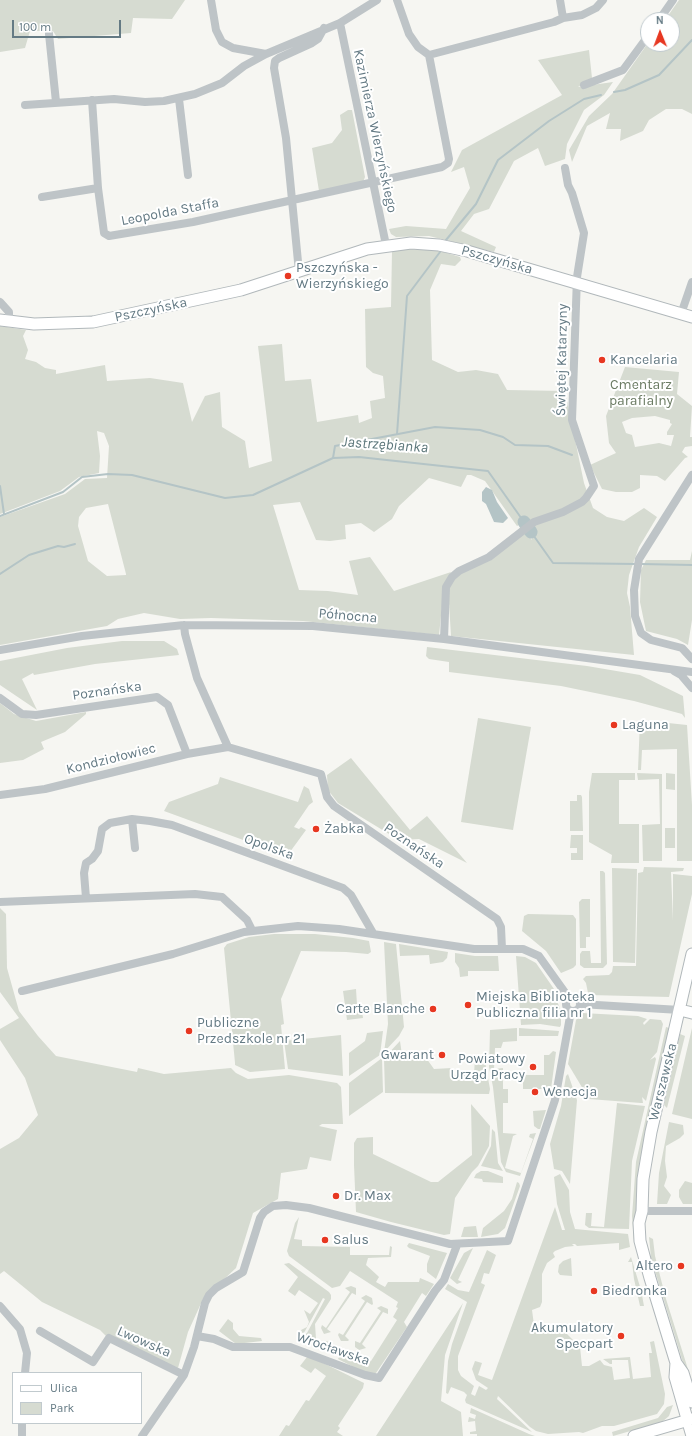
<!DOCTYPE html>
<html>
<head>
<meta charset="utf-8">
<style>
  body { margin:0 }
  #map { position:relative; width:692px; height:1436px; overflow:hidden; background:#f6f6f2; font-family:Karla,sans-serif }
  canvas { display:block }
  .legend { position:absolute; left:12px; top:1372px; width:130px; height:52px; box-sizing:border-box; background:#fff; border:1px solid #c1cace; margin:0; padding:5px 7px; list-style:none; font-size:12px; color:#647a84 }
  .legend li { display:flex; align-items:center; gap:8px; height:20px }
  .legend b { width:20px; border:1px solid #c1cace }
  .north { position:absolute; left:640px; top:12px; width:40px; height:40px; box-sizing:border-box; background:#fff; border:1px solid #c1cace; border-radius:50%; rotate:359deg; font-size:11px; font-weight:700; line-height:16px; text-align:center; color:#647a84 }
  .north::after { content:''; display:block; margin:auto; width:14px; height:18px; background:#e73721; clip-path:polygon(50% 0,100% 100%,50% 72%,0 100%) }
  .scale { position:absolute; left:12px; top:20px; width:109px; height:18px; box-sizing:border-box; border:2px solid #647a84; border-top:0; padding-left:5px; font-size:12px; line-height:14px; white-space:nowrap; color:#647a84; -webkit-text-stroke:3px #fff; paint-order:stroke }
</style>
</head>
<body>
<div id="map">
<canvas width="692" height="1436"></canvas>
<ul class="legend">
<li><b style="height:5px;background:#fff"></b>Ulica</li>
<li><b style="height:11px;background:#d6dbd1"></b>Park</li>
</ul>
<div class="north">N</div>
<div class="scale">100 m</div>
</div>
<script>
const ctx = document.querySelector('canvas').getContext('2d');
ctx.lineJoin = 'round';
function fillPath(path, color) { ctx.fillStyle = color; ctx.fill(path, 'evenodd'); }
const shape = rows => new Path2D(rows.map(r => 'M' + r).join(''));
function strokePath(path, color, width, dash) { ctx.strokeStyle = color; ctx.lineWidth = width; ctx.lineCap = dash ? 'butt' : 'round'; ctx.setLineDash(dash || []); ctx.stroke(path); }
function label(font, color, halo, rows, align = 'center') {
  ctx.font = font + ' Karla,sans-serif'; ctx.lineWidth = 4; ctx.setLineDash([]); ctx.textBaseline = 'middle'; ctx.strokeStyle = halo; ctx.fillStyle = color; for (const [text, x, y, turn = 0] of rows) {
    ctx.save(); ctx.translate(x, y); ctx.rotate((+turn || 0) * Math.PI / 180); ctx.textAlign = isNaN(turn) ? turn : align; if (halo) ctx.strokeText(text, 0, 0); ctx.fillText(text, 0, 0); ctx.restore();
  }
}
const green = shape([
  [0,0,185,0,172,19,133,18,131,33,58,39,53,31,30,31,25,48,0,52],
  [679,0,692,0,692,114,682,109,666,109,649,120,643,131,620,141,621,129,606,129,610,113,587,126,572,162,569,150,589,116,612,94,648,43,672,44,672,20,665,20],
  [589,50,592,78,578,87,613,82,604,95,584,110,567,144,565,159,545,166,538,148,514,161,489,209,474,214,461,231,496,247,494,252,429,236,396,237,391,234,389,229,406,226,446,229,470,188,464,167,451,172,462,150,562,95,538,60],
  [348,110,352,110,365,177,363,182,319,191,312,148,332,143,342,130,340,115],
  [404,249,437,250,460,257,461,260,455,266,441,264,430,290,432,360,458,372,476,370,498,374,507,390,565,391,584,483,593,508,607,517,624,521,644,508,657,517,639,547,629,575,627,593,630,607,634,655,451,636,448,587,456,576,525,532,532,540,527,520,517,526,485,481,471,475,467,475,461,487,429,478,399,506,392,519,374,532,361,523,345,525,346,539,330,541,316,540,300,502,273,505,299,590,328,591,358,595,349,561,370,557,394,591,451,572,444,587,439,635,303,621,211,618,180,619,144,613,118,619,107,626,0,645,0,517,65,494,85,479,107,478,109,446,104,433,97,431,100,456,99,473,79,477,60,491,0,514,0,326,26,330,23,336,28,350,25,359,36,362,45,368,56,370,56,374,105,365,107,381,150,378,183,383,192,422,205,396,220,392,222,427,245,441,249,468,272,461,258,346,282,344,285,381,311,379,317,422,358,415,359,423,372,418,370,401,385,398,383,376,373,373,366,367,365,309,391,307,392,251],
  [108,504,126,574,126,575,107,576,88,561,78,526,79,517,86,508],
  [625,367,679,372,677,394,692,406,690,437,692,437,692,446,685,447,682,452,688,457,685,458,665,481,657,476,640,475,640,488,632,492,616,492,602,489,590,465,616,453,609,443,606,416],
  [655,416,670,420,670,423,672,424,667,432,667,435,674,435,671,446,659,443,635,447,632,435,626,433,622,422,632,418],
  [692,551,692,620,688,645,677,639,646,631,640,602,641,570,646,560,690,560],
  [122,641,164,641,177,649,179,655,95,664,34,675,33,673,22,679,37,710,0,685,0,661,67,648],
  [427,647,587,666,640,675,683,696,685,718,682,714,634,701,561,686,449,672,449,662,429,659,426,656],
  [0,703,14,714,36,721,86,712,86,714,65,732,41,742,44,749,23,760,0,763],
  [478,718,531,727,513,830,461,822],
  [640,720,687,725,692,805,692,861,677,861,677,749,642,750,641,770,638,770],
  [351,758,410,830,427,816,467,863,419,839,399,840,338,803,328,790,327,775],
  [592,773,635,773,635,780,619,780,619,824,639,824,639,863,611,863,612,855,589,842,589,792],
  [637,773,662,774,662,861,643,861,642,825,660,824,659,779,638,780],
  [666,773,675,774,675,790,666,789],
  [220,777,298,802,304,786,309,789,313,802,309,805,294,827,299,829,301,827,306,830,287,856,164,811,169,802,218,784],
  [577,795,581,795,582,797,583,831,570,831,570,801,577,801],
  [665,828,675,828,675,848,665,848],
  [571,835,583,835,583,860,571,860,571,853,577,853,577,848,570,848],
  [644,867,684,868,683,871,671,872,673,921,673,874,692,876,692,894,669,997,590,995,588,993,586,983,583,979,586,976,609,975,612,972,613,966,636,966,638,873,643,872],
  [612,868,637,869,635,963,613,962],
  [600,871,603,871,605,873,607,964,603,968,584,968,580,965,580,954,582,951,590,951,591,963,601,963],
  [582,899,590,899,590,937,586,937,586,948,580,948,579,902],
  [0,908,6,914,7,968,19,1011,38,1036,56,1056,137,1072,138,1068,164,1074,231,1068,236,1073,248,1079,289,1075,337,1083,341,1087,343,1124,322,1124,319,1126,337,1130,331,1161,310,1157,307,1169,281,1173,278,1199,253,1213,236,1268,203,1299,188,1332,178,1368,106,1336,100,1330,42,1302,4,1271,0,1274,0,1149,19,1138,38,1115,25,1078,0,1040,0,1029,19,1018,0,992],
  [528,914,573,915,576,919,576,965,573,968,561,973,546,951,522,931,524,916],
  [274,934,315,934,353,938,369,941,371,952,368,954,346,952,301,951,281,999,284,1024,281,1025,285,1069,250,1072,235,1065,235,1063,224,948,227,944,249,937],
  [384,942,396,944,404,1027,399,1036,384,1052,388,1024],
  [399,944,448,952,447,958,443,962,430,964,429,955,400,956],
  [455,953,475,956,498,956,499,971,468,971,468,976,460,977,459,968,455,962],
  [516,956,525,957,536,963,554,989,553,993,561,1010,561,1025,560,1027,540,1024,521,1025],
  [356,989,357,1005,361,1004,363,1018,347,1020,343,991],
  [582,1013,638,1016,647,1019,643,1023,644,1025,650,1019,661,1020,663,1024,657,1052,650,1060,655,1057,656,1059,646,1101,642,1097,643,1103,641,1103,589,1099,568,1064,576,1020],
  [666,1027,669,1028,640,1160,636,1218,636,1238,634,1243,632,1216,636,1162],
  [517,1028,517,1041,503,1042,501,1048,495,1048,494,1069,503,1068,503,1089,508,1089,508,1103,503,1103,503,1133,517,1134,513,1136,505,1168,521,1173,533,1139,529,1137,530,1134,536,1133,520,1176,506,1172,501,1162,493,1087,489,1067,490,1030],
  [519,1028,559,1031,558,1036,519,1036],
  [692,1028,692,1119,672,1114],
  [383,1031,380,1055,349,1076,349,1053,365,1041,367,1033],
  [680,1034,685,1036,667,1108,664,1105],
  [341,1035,343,1076,288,1069,284,1041],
  [400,1041,402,1055,424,1055,434,1069,452,1068,455,1075,474,1075,475,1057,484,1056,490,1089,489,1094,385,1093,384,1058],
  [553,1051,556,1052,551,1089,523,1089,523,1075,544,1075,544,1055,549,1055],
  [382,1058,383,1092,349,1116,349,1083],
  [568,1074,577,1100,570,1184,562,1171,554,1169,550,1144,561,1106,566,1076],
  [617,1103,645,1106,632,1161,629,1229,589,1228,585,1225,586,1213,592,1213,591,1226,604,1227],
  [471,1104,490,1126,489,1146,478,1166,472,1172,455,1198,450,1234,444,1235,391,1222,356,1212,354,1165,354,1143,357,1138,373,1137,373,1154,431,1182,438,1182,472,1155],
  [546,1110,540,1129,538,1129,534,1126,533,1111],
  [669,1122,683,1125,684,1134,680,1138,666,1146,665,1161,667,1177,664,1186,671,1195,667,1204,657,1204,659,1173],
  [492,1129,495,1132,498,1163,503,1171,481,1166,491,1146],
  [481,1171,488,1171,503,1177,503,1183,483,1182,482,1179,474,1178,476,1174],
  [560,1174,569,1190,570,1212,575,1229,628,1234,630,1247,619,1250,619,1243,577,1246,575,1244,572,1244,574,1246,565,1247,555,1251,553,1253,555,1257,547,1263,542,1274,542,1302,540,1307,532,1310,534,1325,558,1325,580,1347,582,1366,589,1366,600,1360,604,1365,612,1367,614,1380,630,1378,628,1360,612,1360,612,1364,610,1364,603,1359,630,1357,633,1379,651,1377,649,1353,652,1353,650,1342,654,1341,665,1394,664,1404,657,1414,614,1426,602,1426,583,1433,579,1432,548,1434,536,1431,530,1427,498,1396,497,1399,532,1432,466,1403,465,1400,467,1395,464,1392,451,1387,448,1394,446,1393,448,1361,452,1344,467,1302,445,1289,448,1284,458,1290,469,1292,487,1250,496,1255,489,1274,484,1273,481,1283,485,1285,458,1356,458,1370,461,1376,474,1386,471,1394,475,1396,479,1386,486,1390,488,1388,476,1380,472,1369,475,1361,482,1363,478,1375,492,1380,555,1207,562,1230,565,1230,557,1204,554,1177],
  [685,1181,692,1183,692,1204,683,1204,679,1197,679,1190],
  [517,1182,519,1183,520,1186,505,1228,498,1234,481,1237,483,1228,504,1211,512,1199],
  [299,1217,294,1239,302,1240,302,1246,350,1247,350,1255,389,1255,390,1246,392,1247,391,1257,368,1258,366,1265,377,1275,379,1277,376,1282,385,1287,388,1282,419,1282,420,1278,434,1284,426,1296,422,1293,404,1322,407,1327,376,1373,367,1374,338,1359,340,1355,326,1348,323,1352,321,1345,326,1341,330,1342,328,1346,363,1364,366,1357,371,1361,397,1320,393,1317,398,1308,396,1307,398,1302,350,1271,340,1286,332,1288,289,1256,287,1251,295,1223],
  [476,1226,478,1237,461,1237,464,1227],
  [649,1237,653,1239,655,1256,666,1299,692,1382,692,1392,651,1258],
  [409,1243,447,1253,436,1279,427,1272,427,1264,430,1256,409,1248,407,1246],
  [473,1248,458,1280,462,1282,457,1284,450,1278,464,1253],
  [631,1257,641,1290,644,1306,640,1306,634,1279,632,1262,628,1262],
  [571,1258,572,1276,560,1275,558,1272,559,1265,563,1261],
  [289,1263,329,1292,331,1295,331,1299,315,1324,316,1339,311,1346,309,1346,307,1343,304,1335,307,1333,325,1299,323,1298,305,1331,303,1334,301,1330,307,1327,309,1322,304,1310,310,1314,318,1303,299,1290,295,1296,288,1291,298,1277,284,1264],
  [351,1286,356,1288,356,1295,352,1293,327,1329,331,1332,324,1334,321,1328,322,1325,326,1328,350,1292,345,1288],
  [366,1295,372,1298,373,1304,372,1305,367,1302,345,1336,349,1340,348,1341,341,1341,338,1335,339,1333,343,1335,365,1301,361,1298],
  [463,1303,445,1355,441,1401,461,1412,463,1436,376,1436],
  [381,1306,388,1309,388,1314,383,1312,362,1344,366,1348,359,1350,355,1347,355,1341,360,1343,381,1311,377,1308],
  [228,1319,233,1323,233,1329,239,1336,261,1338,262,1341,236,1344,219,1331],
  [307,1357,313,1358,364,1383,363,1388,338,1426,340,1428,337,1432,343,1436,279,1436,286,1425,289,1426,306,1400,309,1401,326,1376,315,1368,311,1373,300,1366],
  [673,1405,669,1416,662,1422,613,1436,612,1432,658,1418,667,1407],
  [471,1408,529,1434,535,1436,477,1436,477,1434,470,1434,470,1432,476,1431,475,1421,468,1422,469,1417,475,1419,476,1415,470,1413]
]);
const water = shape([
  [486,487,492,490,497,502,508,518,503,523,494,522,486,504,482,501,482,492]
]);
const stream = shape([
  [614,92,625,90,659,75,692,40],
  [446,240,476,204,498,160,549,121,584,99,601,95],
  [397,434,407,296,440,252],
  [333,458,335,446,435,427,480,430,503,437,515,445,548,446,572,455],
  [0,486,4,514],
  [0,516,63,492,82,477,108,474,132,475,225,498,253,495,333,458,359,457,488,471,524,522],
  [531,532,553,563,637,564],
  [641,564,692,565],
  [0,574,29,555,58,546,64,547,75,544]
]);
const river = shape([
  [524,522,531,532]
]);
const street = shape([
  [211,0,216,30,222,42,233,48,266,54],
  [560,0,563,18],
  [659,20,673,0],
  [340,23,386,245],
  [49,34,56,102],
  [429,55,554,22,563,18,582,15,596,8,603,0],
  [584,85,623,70,648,36],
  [179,99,188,175],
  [92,100,98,188,104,233,109,236,193,222,442,167,448,163,449,159,429,55,418,47,409,34,397,0],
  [25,105,114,99,145,102,164,101,195,94,222,83,244,66,266,54,340,23,377,0],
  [42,197,98,188],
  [299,272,286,138,274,68,275,61,279,58,312,43,318,39,324,28],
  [0,302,9,312,9,321],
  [681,314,692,282],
  [692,475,639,559,634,590,635,616,641,633,651,640,682,648,692,659],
  [184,625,185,634,197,678,228,747],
  [444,639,446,587,452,577,459,571,489,557,534,522,563,512,582,502,586,498,594,486,572,420,577,277,584,233,572,193,568,185,565,168],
  [0,650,82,636,184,625,313,626,444,639,692,672],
  [674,671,681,675,692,688],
  [0,698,22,714,36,715,157,697,168,705,187,754],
  [0,795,45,789,187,754,228,747,321,774,327,797,334,806,497,919,501,927,502,949],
  [132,819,135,848],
  [86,898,84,873,86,863,92,859,98,851,102,829,110,823,132,819,150,821,172,825,343,888,351,895,373,933],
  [0,902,195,894,222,897,247,920,252,930],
  [22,991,173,954,244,932,298,926,339,929,474,949,523,949,539,956,569,998],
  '566 1004a7 7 0 1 1 14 0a7 7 0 1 1-14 0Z',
  [580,1004,680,1010],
  [642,1211,692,1211],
  [0,1306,20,1329,27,1353,25,1373],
  [40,1331,93,1362,109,1338,184,1375],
  [197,1336,214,1339,233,1347,290,1347,365,1375,379,1378,435,1291,444,1280,457,1245],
  [22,1436,22,1423],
  [142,1436,184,1375,194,1347,205,1303,209,1295,216,1288,243,1272,260,1218,264,1212,273,1206,286,1205,309,1208,450,1244,508,1241,555,1100,571,1011]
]);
const secondary = shape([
  [0,320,34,324,93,322,241,290,367,249,411,243,439,245,467,251,692,317],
  [692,954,651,1132,643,1179,642,1211,639,1223,640,1241,650,1278,676,1363,683,1373,692,1402],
  [680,1010,692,1013],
  [676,1363,675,1377,692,1436],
  [634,1436,692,1419]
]);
const markers = [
  [288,276,4,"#e73721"],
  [602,360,4,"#e73721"],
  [614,725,4,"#e73721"],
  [316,829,4,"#e73721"],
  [468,1005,4,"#e73721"],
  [433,1009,4,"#e73721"],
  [189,1031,4,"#e73721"],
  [442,1055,4,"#e73721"],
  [533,1067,4,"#e73721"],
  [535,1092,4,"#e73721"],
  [336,1196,4,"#e73721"],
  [325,1240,4,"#e73721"],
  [681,1266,4,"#e73721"],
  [594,1291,4,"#e73721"],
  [621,1336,4,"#e73721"]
];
const streetNames = [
  ["Kazimierza Wierzyńskiego",375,131,78],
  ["Leopolda Staffa",170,212,-11],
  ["Pszczyńska",497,260,16],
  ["Pszczyńska",151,310,-12],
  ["Świętej Katarzyny",562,360,-89],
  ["Północna",348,616,5],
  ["Poznańska",107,691,-8],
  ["Kondziołowiec",111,759,-14],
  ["Poznańska",414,846,34],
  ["Opolska",269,847,20],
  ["Warszawska",663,1082,-76],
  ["Lwowska",144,1342,24],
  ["Wrocławska",333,1349,19]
];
const poiNames = [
  ["Pszczyńska -",296,268],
  ["Wierzyńskiego",296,284],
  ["Kancelaria",610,360],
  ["Laguna",622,725],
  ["Żabka",324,829],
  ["Miejska Biblioteka",476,997],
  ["Publiczna filia nr 1",476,1013],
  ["Carte Blanche",425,1009,"right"],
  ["Publiczne",197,1023],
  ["Przedszkole nr 21",197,1039],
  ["Gwarant",434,1055,"right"],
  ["Powiatowy",525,1059,"right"],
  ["Urząd Pracy",525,1075,"right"],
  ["Wenecja",543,1092],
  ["Dr. Max",344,1196],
  ["Salus",333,1240],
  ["Altero",673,1266,"right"],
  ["Biedronka",602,1291],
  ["Akumulatory",613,1328,"right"],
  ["Specpart",613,1344,"right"]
];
const parkNames = [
  ["Cmentarz",641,385],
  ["parafialny",641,401]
];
const waterNames = [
  ["Jastrzębianka",385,445,4]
];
fillPath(green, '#d6dbd1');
fillPath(water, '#b4c4c6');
strokePath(stream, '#b4c4c6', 2);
strokePath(river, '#b4c4c6', 13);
strokePath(secondary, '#b1b8bb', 13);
strokePath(street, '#bec4c7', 8);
strokePath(secondary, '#fff', 11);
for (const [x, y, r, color] of markers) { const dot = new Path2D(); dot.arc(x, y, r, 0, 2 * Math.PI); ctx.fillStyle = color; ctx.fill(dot); strokePath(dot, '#fff', 1.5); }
label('14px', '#647a84', '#fff', streetNames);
label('14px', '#647a84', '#fff', poiNames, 'left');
label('14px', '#6b7b63', '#fff', parkNames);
label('italic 15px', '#5b767a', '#fff', waterNames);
</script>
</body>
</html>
